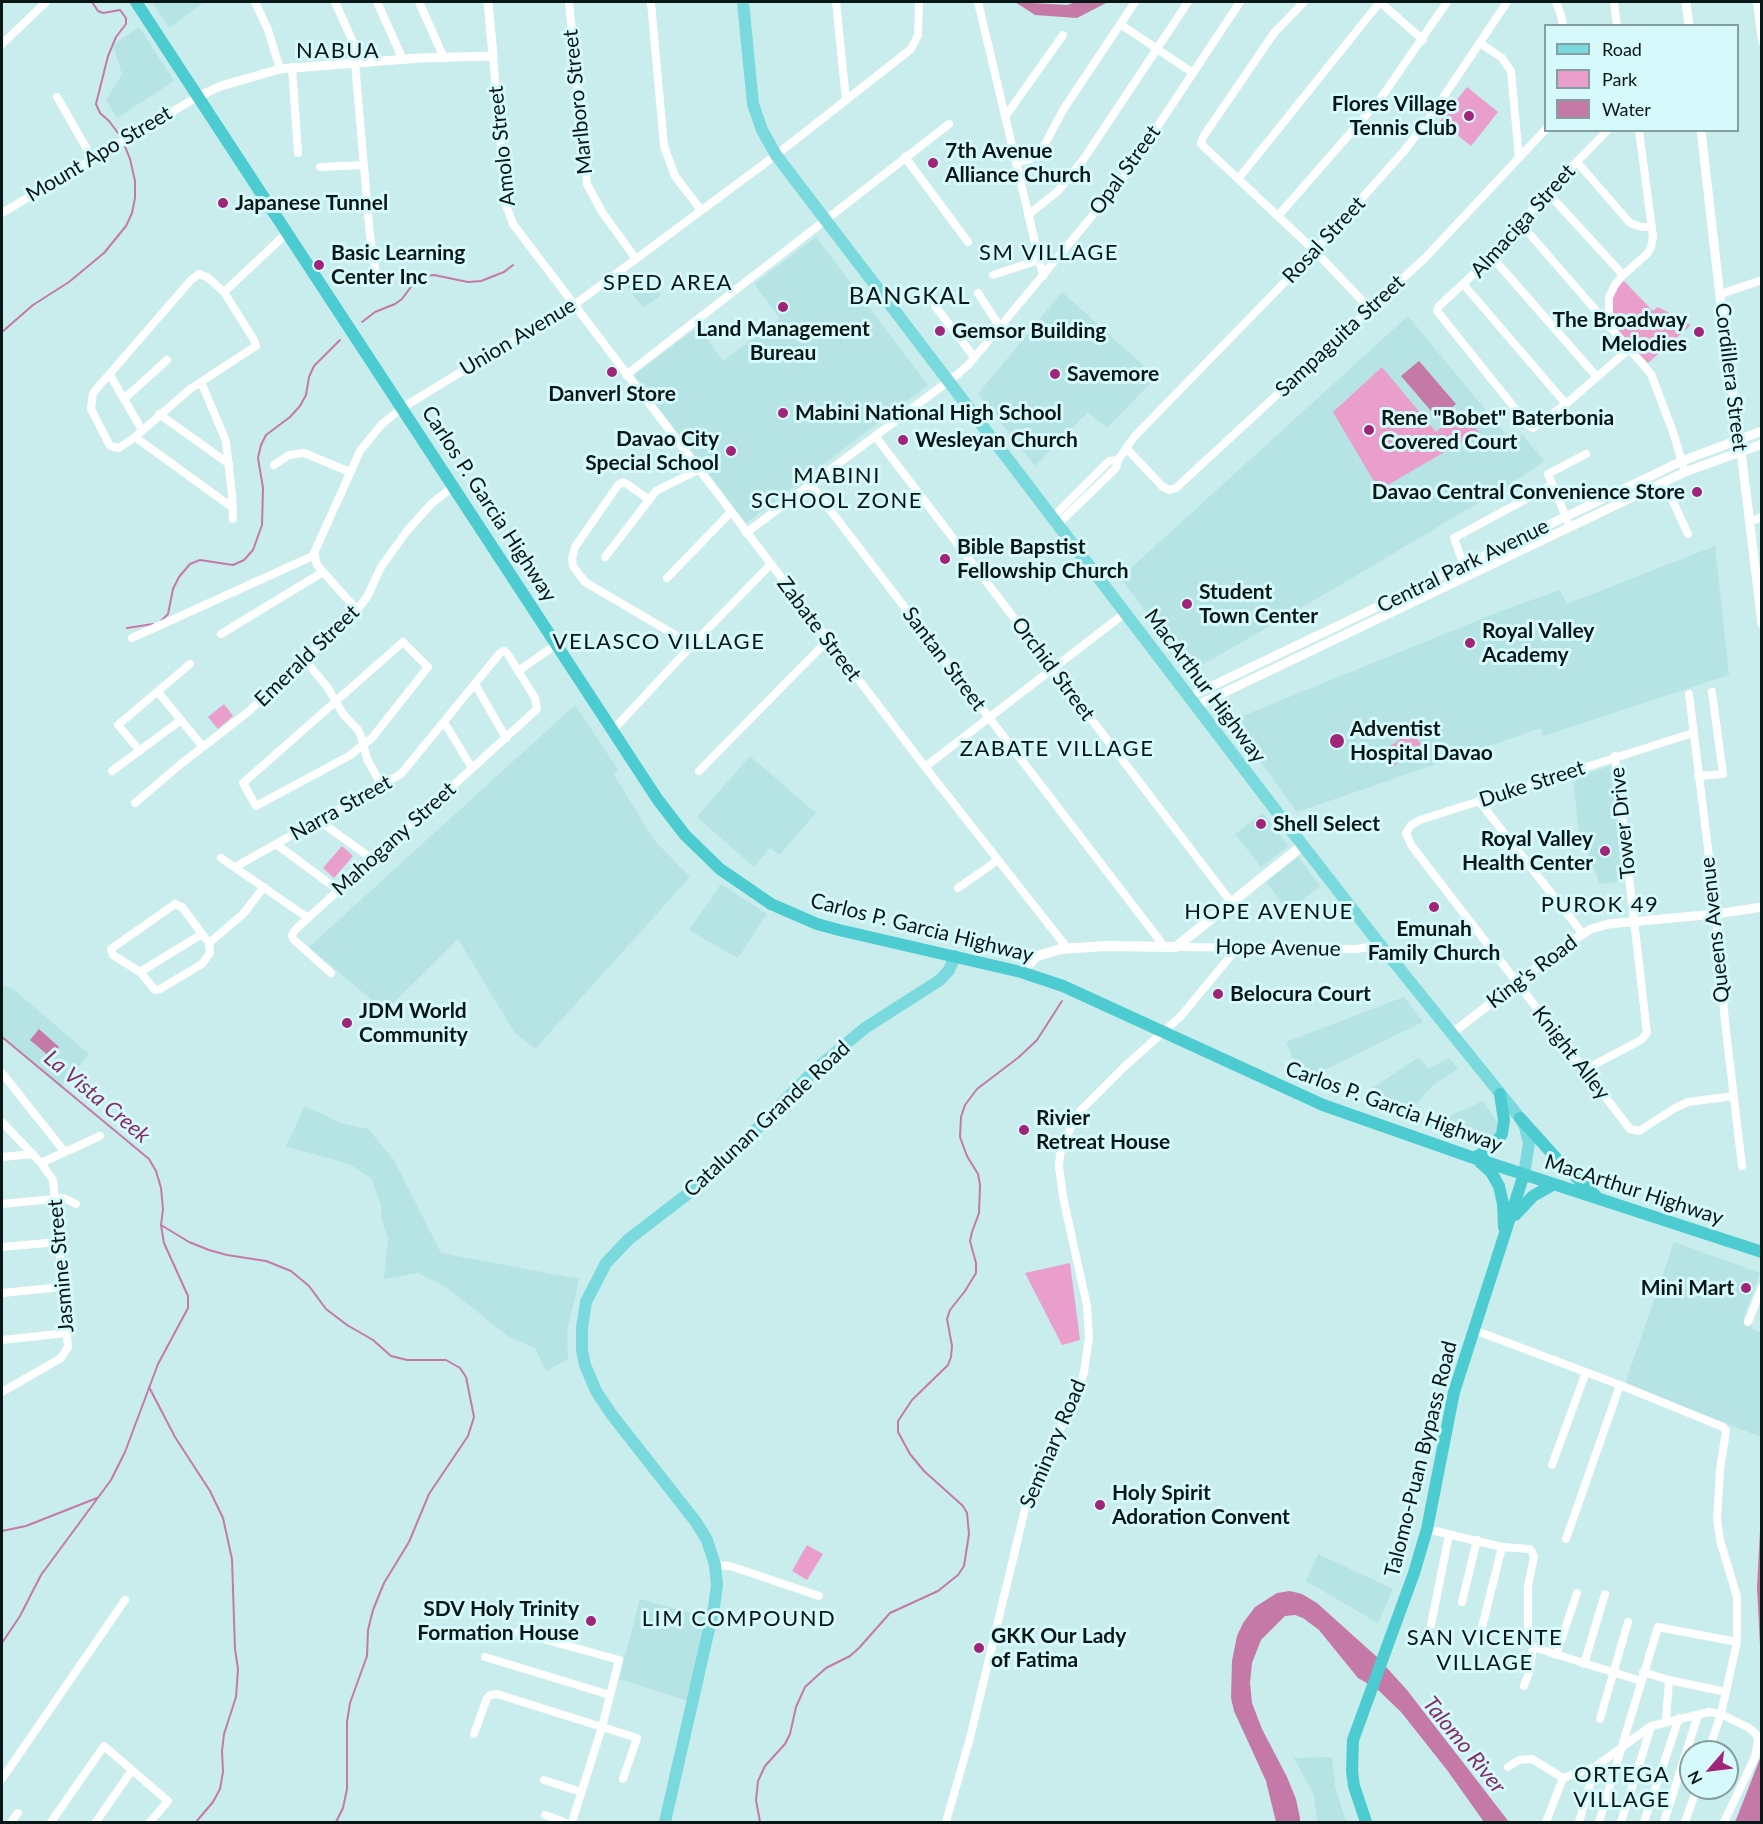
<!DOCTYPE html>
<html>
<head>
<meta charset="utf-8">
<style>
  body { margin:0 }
  #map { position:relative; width:1763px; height:1824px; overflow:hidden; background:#c9eced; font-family:Lato,sans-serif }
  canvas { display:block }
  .frame { position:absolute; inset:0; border:3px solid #0a1717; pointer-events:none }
  .legend { position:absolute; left:1544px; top:24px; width:195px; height:108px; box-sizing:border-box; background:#d6fafb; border:2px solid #849fa0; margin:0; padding:8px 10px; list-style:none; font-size:18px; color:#0a1717 }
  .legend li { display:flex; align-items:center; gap:12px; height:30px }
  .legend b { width:30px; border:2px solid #849fa0 }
  .north { position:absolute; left:1679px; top:1740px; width:60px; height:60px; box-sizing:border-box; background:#d6fafb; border:2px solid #849fa0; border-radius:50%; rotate:242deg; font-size:16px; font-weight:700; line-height:24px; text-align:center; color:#0a1717 }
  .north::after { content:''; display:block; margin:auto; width:21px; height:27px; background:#9f247a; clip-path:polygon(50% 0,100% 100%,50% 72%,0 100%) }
</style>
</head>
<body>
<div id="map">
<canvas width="1763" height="1824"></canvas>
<div class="frame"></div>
<ul class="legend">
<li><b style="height:8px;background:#79d9dc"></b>Road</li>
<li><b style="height:16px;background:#ea9ecb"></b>Park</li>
<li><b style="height:16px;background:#c579a7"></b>Water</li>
</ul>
<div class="north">N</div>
</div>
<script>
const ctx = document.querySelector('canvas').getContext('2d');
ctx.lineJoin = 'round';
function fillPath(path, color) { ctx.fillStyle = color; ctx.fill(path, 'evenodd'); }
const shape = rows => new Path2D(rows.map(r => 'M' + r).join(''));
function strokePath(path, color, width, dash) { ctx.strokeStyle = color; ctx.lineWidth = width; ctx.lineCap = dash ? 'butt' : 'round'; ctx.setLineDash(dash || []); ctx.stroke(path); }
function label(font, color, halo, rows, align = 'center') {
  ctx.font = font + ' Lato,sans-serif'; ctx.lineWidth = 6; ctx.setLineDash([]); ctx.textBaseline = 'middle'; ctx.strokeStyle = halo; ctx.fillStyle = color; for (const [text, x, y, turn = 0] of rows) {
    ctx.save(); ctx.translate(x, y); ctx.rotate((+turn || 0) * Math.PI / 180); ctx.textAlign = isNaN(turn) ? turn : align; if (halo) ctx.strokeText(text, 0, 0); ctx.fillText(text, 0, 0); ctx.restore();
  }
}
const built = shape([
  [152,2,204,2,169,28],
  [139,27,174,81,117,118,106,100,122,74,113,45],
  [816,237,928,385,746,523,634,375,698,327,723,361,780,319,754,284],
  [644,273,661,295,643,308,627,286],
  [1062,292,1156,377,1107,428,1088,412,1035,466,978,394],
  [1408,316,1512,442,1522,434,1544,461,1526,474,1359,574,1192,671,1120,578],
  [1715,546,1729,675,1543,736,1541,728,1297,812,1230,721,1501,611,1560,590,1567,604],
  [575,705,618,770,614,775,654,840,690,877,535,1049,514,1032,458,939,385,1011,309,947],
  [750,756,816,813,779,855,770,848,754,867,697,817],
  [1611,766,1625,881,1600,884,1579,832,1573,778],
  [1263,813,1288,846,1261,867,1235,834],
  [1298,857,1320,886,1288,911,1266,882],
  [721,884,767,914,738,958,689,930],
  [2,986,12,988,89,1054,61,1088,2,1037],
  [1404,997,1423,1022,1302,1081,1286,1042],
  [1419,1057,1428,1069,1449,1058,1458,1069,1433,1085,1406,1115,1365,1093],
  [1483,1101,1499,1125,1492,1140,1481,1147,1425,1127],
  [305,1106,340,1123,368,1129,394,1160,441,1253,579,1279,567,1332,568,1359,546,1371,535,1348,509,1337,446,1287,418,1273,384,1279,388,1238,381,1217,381,1204,371,1178,349,1164,286,1146],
  [1674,1242,1760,1273,1743,1320,1752,1323,1751,1329,1761,1332,1761,1437,1625,1384],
  [1318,1554,1393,1589,1378,1623,1306,1581],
  [640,1599,705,1617,688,1701,619,1679],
  [1332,1757,1335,1786,1346,1822,1317,1822,1314,1795,1294,1758]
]);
const green = shape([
  [1467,87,1498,112,1471,146,1440,121],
  [1622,279,1653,311,1658,307,1691,325,1648,363,1619,333,1612,320,1613,296],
  [1382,367,1436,432,1460,411,1479,432,1379,490,1333,412],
  [224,704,233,716,218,729,208,717],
  [1411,731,1421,744,1391,768,1380,754],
  [342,846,353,856,334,878,323,868],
  [1070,1263,1080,1340,1062,1345,1025,1273],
  [807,1545,823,1554,807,1580,792,1571]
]);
const water = shape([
  [1015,2,1067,5,1076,2,1108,2,1077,18,1035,15],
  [1419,361,1456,404,1438,419,1401,376],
  [39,1029,59,1047,50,1057,30,1040],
  [1761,1512,1762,1665,1761,1665,1757,1587],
  [1290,1591,1302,1594,1317,1603,1377,1657,1407,1690,1509,1822,1484,1822,1447,1770,1401,1712,1377,1689,1358,1678,1319,1630,1303,1618,1295,1615,1285,1616,1261,1640,1252,1663,1250,1683,1252,1703,1262,1729,1287,1777,1296,1799,1300,1818,1300,1822,1276,1822,1266,1781,1234,1711,1231,1698,1232,1661,1237,1636,1243,1623,1255,1607,1277,1593],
  [1761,1756,1761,1822,1735,1822,1743,1802]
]);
const stream = shape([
  [92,2,98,11,103,13,120,10,126,18,126,24,116,37,108,56,96,104,100,113,109,121,118,133],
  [362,322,375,312,395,304,402,299,416,280,425,276,434,275,468,282,481,281,504,272,513,265],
  [2,332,33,305,69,282,104,253,126,226,132,213,135,198,135,181,130,159,124,144],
  [161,621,168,614,173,589,179,577,190,564,200,560,233,565,244,560,253,550,262,525,263,488,258,458,261,445,266,435,290,417,300,406,306,395,309,377,314,366,340,340],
  [127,628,153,624],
  [2,1037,149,1159,156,1171,161,1188,163,1209,161,1225,164,1243,188,1296,188,1308,158,1364,125,1452,111,1480,41,1575,20,1616,2,1643],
  [161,1225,189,1242,209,1250,227,1255,266,1261,291,1271,309,1286,326,1309,347,1325,373,1340,391,1356,407,1360,446,1360,460,1368,466,1377,474,1417,468,1436,429,1494,409,1542,384,1583,373,1610,368,1630,367,1656,350,1703,347,1722,347,1789,343,1808,336,1822],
  [149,1387,175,1437,210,1491,223,1518,232,1559,235,1649,238,1669,236,1697,224,1734,222,1751,223,1772,220,1789,213,1802,196,1822],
  [2,1531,26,1526,97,1498],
  [760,1822,756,1800,758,1781,765,1766,785,1744,790,1734,796,1707,805,1687,826,1668,850,1656,859,1648,890,1613,938,1591,958,1575,964,1566,969,1534,967,1513,963,1506,924,1471,910,1454,898,1432,898,1421,912,1400,948,1365,951,1357,952,1346,947,1319,950,1310,965,1291,976,1273,976,1263,970,1241,972,1232,979,1213,980,1185,978,1174,967,1156,960,1137,961,1117,965,1105,977,1089,1019,1057,1037,1040,1062,1001]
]);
const minor = shape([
  [255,2,268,30,280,69],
  [335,2,362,62],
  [377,2,403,60],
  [419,2,444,58],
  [569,2,587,184,602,212,636,259],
  [651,2,664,146,675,176,701,210],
  [836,2,846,100],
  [978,2,1043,276],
  [1304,2,1274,33,1203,137,1201,144,1315,251,1370,309],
  [1380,2,1423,40],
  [1556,2,1561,15,1563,26],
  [1614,2,1617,26],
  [1757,2,1762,41],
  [1120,24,1193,73],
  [1480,43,1502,58,1511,71,1519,158],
  [2,44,46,2],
  [493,56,506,205,513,224,925,767,1068,949],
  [355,63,370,236,376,274],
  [292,67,298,153],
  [57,97,92,158],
  [1005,117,1063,35],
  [1608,130,1547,192,1492,257,1438,307,1437,311,1529,426,1533,428,1566,404,1629,349],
  [905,157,968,242],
  [1577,162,1630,223,1641,227,1652,227],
  [1016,163,1030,159,1038,153,1045,144,1063,110,1135,2],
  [320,167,364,165],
  [1238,179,1380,2],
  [1547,192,1623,275],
  [2,213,197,97],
  [1028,215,1058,191,1083,160,1188,2],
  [1278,216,1381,98,1447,2],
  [1521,224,1651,374,1673,432,1685,472],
  [1492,257,1597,377],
  [199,274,207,277,224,292,254,340,256,346,190,389,135,437,119,448,110,446,91,409,93,393,191,280,199,274],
  [993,275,1039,260],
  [1464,285,1566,404],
  [224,292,287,233],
  [978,293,1000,327],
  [1721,294,1762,280],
  [935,306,974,357],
  [1609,327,1609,297,1615,285,1623,275,1647,254,1651,247,1653,237,1639,130],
  [110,375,142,430],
  [626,375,949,124],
  [201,382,226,441,232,495,233,519],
  [124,399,167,360],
  [159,414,229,464],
  [875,436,1231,902],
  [135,437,233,508],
  [1126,448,1163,487,1170,490,1176,488,1426,257,1546,129],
  [274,465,289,455,304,453,350,472],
  [1664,482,1688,534],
  [811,485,1164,946],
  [648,499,627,484,623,482,618,485,575,547,572,559,573,566,585,582,692,645],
  [1052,518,1109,461,1118,460],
  [1749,522,1762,517],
  [1057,525,1116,468,1118,460,1134,437,1315,251,1404,151,1428,120,1507,2],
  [1570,527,1548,474,1586,454],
  [746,533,958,374,969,364,1122,180,1240,2],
  [605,557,656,491,698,470],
  [1464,566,1454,538,1552,485],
  [667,578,730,513],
  [357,610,317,565,314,553,360,451,382,424,402,408,451,378,574,305,776,155,911,49,918,35,919,2],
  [221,634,323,572],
  [132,638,315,555],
  [403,642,428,667,372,738,349,756,256,806,243,783,403,642],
  [305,660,328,688,343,714,358,730,361,736,367,759,382,786],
  [518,671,557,644],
  [475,684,506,738],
  [158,692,203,747],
  [1689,694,1716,914,1725,1022,1742,1166],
  [444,722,472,768],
  [613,730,692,645,770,565],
  [1693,733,1420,820,1411,825,1406,833,1411,845,1630,1129,1639,1131,1675,1108,1688,1102,1734,1096],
  [140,751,118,725,190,664],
  [925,767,1125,613],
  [112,771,181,720],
  [699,771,828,640],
  [1698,776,1723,774,1712,692],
  [1479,801,1583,934],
  [135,803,182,763,248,712,357,610,367,597,381,567,407,531,432,503,454,486],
  [318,820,371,858],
  [276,844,338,890],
  [221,858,308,918],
  [235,867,401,774,500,653,504,651,507,653,535,698,537,709,296,929,292,935,293,939,331,973],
  [958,888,998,860],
  [175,904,182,907,202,934,209,943,210,953,202,964,160,989,155,990,140,972,113,955,111,949,175,904],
  [209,943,243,914,264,887],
  [1177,947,1357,949,1369,947,1378,942],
  [140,972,202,934],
  [1586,1069,1641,1040,1647,1033,1615,756],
  [2,1073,64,1151],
  [2,1122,41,1163,53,1180,68,1347,61,1358,2,1392],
  [2,1157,33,1154],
  [41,1163,100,1136],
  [2,1204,64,1198,76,1204],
  [2,1247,58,1242],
  [2,1293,63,1287],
  [1748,1322,1762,1287],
  [1474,1330,1620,1385,1723,1427,1726,1431,1720,1470,1717,1519,1720,1540,1737,1597,1737,1642,1721,1714,1708,1752],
  [2,1340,67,1333],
  [1552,1465,1586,1372],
  [1427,1529,1502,1547,1530,1549,1532,1552,1534,1557,1528,1586,1528,1629,1529,1640,1533,1647,1530,1669,1524,1686],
  [1566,1539,1620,1385],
  [715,1565,730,1566,754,1574,819,1596],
  [1462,1602,1477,1540],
  [1431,1625,1449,1535],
  [518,1632,619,1660,602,1727,572,1822],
  [1479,1639,1502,1547],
  [1533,1647,1641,1681],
  [1556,1655,1577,1593],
  [485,1657,610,1695],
  [1584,1664,1605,1594],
  [1643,1672,1669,1680,1726,1692],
  [1600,1719,1628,1622],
  [1666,1721,1669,1680],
  [474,1734,487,1698,490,1695,497,1694,637,1738,623,1779],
  [1508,1767,1519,1760,1532,1759,1563,1778],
  [2,1779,125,1600],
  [544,1780,581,1792],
  [545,1815,564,1822],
  [11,1822,18,1813],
  [51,1822,104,1746,168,1801,150,1822],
  [96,1822,132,1770],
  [946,1822,970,1738,1025,1509,1050,1450,1078,1392,1084,1372,1089,1338,1087,1306,1063,1197,1059,1167,1060,1154,1073,1122,1081,1110,1123,1068,1181,1016,1238,947],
  [1546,1822,1563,1778,1595,1767,1651,1726,1709,1712,1721,1714,1749,1728,1756,1734,1758,1741,1755,1757,1724,1822],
  [1579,1822,1595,1767],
  [1599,1822,1658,1627,1737,1642],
  [1621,1822,1651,1727],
  [1644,1822,1679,1718],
  [1664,1822,1698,1715],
  [1685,1822,1697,1788]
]);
const tertiary = shape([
  [1686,2,1689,26],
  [197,97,221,86,280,69,420,58,493,56,488,2],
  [1701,130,1727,358,1741,451,1762,624],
  [1189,697,1682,461,1762,431],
  [1196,706,1685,472,1762,444],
  [1451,1034,1567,944,1591,929,1608,924,1716,914,1762,907]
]);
const secondary = shape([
  [1021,972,1037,956,1061,949,1105,946,1176,947,1303,845]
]);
const primary = shape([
  [743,2,753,104,762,130,776,155,1280,816,1378,942,1520,1118,1525,1127,1529,1143,1524,1174],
  [665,1822,714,1607,717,1585,715,1565,707,1540,696,1522,612,1415,596,1391,585,1365,582,1350,582,1328,586,1302,606,1263,629,1239,707,1179,816,1069,865,1028,940,980,949,970,955,956]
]);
const trunk = shape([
  [136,2,658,800,685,835,720,869,771,904,817,924,839,930,1021,972,1063,986,1323,1105,1474,1158,1762,1252],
  [1520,1118,1557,1159,1596,1196],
  [1474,1158,1493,1147,1502,1134,1504,1120,1500,1094],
  [1480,1162,1491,1172,1499,1186,1503,1204,1504,1227],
  [1515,1215,1533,1196,1554,1184],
  [1366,1822,1354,1786,1352,1771,1353,1740,1414,1573,1427,1529,1454,1392,1524,1174]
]);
const markers = [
  [1469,116,6,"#9f247a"],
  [933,163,6,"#9f247a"],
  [223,203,6,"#9f247a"],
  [319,265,6,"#9f247a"],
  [783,307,6,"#9f247a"],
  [940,331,6,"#9f247a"],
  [1699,332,6,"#9f247a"],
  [612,372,6,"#9f247a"],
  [1055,374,6,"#9f247a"],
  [783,413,6,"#9f247a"],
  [1369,430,6,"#9f247a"],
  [903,440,6,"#9f247a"],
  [731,451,6,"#9f247a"],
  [1697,492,6,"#9f247a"],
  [945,559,6,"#9f247a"],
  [1187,604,6,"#9f247a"],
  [1470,643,6,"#9f247a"],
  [1337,741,8,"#9f247a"],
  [1261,824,6,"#9f247a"],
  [1605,851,6,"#9f247a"],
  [1434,907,6,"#9f247a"],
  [1218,994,6,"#9f247a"],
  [347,1023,6,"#9f247a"],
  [1024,1130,6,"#9f247a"],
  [1746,1288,6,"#9f247a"],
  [1100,1505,6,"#9f247a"],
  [591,1621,6,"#9f247a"],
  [979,1648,6,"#9f247a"]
];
const streetNames = [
  ["Marlboro Street",578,102,-96],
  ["Amolo Street",502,146,-96],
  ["Mount Apo Street",99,154,-31],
  ["Opal Street",1125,170,-54],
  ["Almaciga Street",1523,221,-48],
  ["Rosal Street",1324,240,-47],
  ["Sampaguita Street",1340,336,-43],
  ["Union Avenue",518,337,-31],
  ["Cordillera Street",1731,377,83],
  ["Carlos P. Garcia Highway",489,504,57],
  ["Central Park Avenue",1463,566,-26],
  ["Zabate Street",819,629,53],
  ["Emerald Street",307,656,-44],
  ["Santan Street",944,659,53],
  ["Orchid Street",1053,669,53],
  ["MacArthur Highway",1205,686,53],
  ["Duke Street",1532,784,-18],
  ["Narra Street",341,808,-29],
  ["Tower Drive",1623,823,-96],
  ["Mahogany Street",394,839,-42],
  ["Carlos P. Garcia Highway",922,928,14],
  ["Queens Avenue",1715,930,-96],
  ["Hope Avenue",1278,948,1],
  ["King's Road",1532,972,-37],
  ["Knight Alley",1571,1053,52],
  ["Carlos P. Garcia Highway",1394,1107,20],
  ["Catalunan Grande Road",767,1119,-43],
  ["MacArthur Highway",1634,1190,18],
  ["Jasmine Street",61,1266,-95],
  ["Seminary Road",1053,1444,-67],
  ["Talomo-Puan Bypass Road",1421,1459,-76]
];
const poiNames = [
  ["Flores Village",1457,104,"right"],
  ["Tennis Club",1457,128,"right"],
  ["7th Avenue",945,151],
  ["Alliance Church",945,175],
  ["Japanese Tunnel",235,203],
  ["Basic Learning",331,253],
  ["Center Inc",331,277],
  ["The Broadway",1687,320,"right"],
  ["Melodies",1687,344,"right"],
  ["Land Management",783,329,"center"],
  ["Bureau",783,353,"center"],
  ["Gemsor Building",952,331],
  ["Savemore",1067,374],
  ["Danverl Store",612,394,"center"],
  ["Mabini National High School",795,413],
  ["Rene \"Bobet\" Baterbonia",1381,418],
  ["Covered Court",1381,442],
  ["Davao City",719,439,"right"],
  ["Special School",719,463,"right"],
  ["Wesleyan Church",915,440],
  ["Davao Central Convenience Store",1685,492,"right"],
  ["Bible Bapstist",957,547],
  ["Fellowship Church",957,571],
  ["Student",1199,592],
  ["Town Center",1199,616],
  ["Royal Valley",1482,631],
  ["Academy",1482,655],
  ["Adventist",1350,729],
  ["Hospital Davao",1350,753],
  ["Shell Select",1273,824],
  ["Royal Valley",1593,839,"right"],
  ["Health Center",1593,863,"right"],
  ["Emunah",1434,929,"center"],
  ["Family Church",1434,953,"center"],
  ["Belocura Court",1230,994],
  ["JDM World",359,1011],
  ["Community",359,1035],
  ["Rivier",1036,1118],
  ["Retreat House",1036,1142],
  ["Mini Mart",1734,1288,"right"],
  ["Holy Spirit",1112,1493],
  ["Adoration Convent",1112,1517],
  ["SDV Holy Trinity",579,1609,"right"],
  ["Formation House",579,1633,"right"],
  ["GKK Our Lady",991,1636],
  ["of Fatima",991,1660]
];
const neighbourhoodNames = [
  ["NABUA",338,51],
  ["SM VILLAGE",1049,253],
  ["SPED AREA",668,283],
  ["MABINI",837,476],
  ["SCHOOL ZONE",837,501],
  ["VELASCO VILLAGE",659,642],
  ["ZABATE VILLAGE",1057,749],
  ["PUROK 49",1600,905],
  ["HOPE AVENUE",1269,912],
  ["LIM COMPOUND",739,1619],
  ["SAN VICENTE",1485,1638],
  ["VILLAGE",1485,1663],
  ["ORTEGA",1622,1775],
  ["VILLAGE",1622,1800]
];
const waterNames = [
  ["La Vista Creek",97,1097,40],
  ["Talomo River",1464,1745,51]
];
const quarterNames = [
  ["BANGKAL",910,296]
];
fillPath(built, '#b6e3e4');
fillPath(green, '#ea9ecb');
fillPath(water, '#c579a7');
strokePath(stream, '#c579a7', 2);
strokePath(minor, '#fff', 8);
strokePath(tertiary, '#fff', 9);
strokePath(secondary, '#fff', 10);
strokePath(primary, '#79d9dc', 12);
strokePath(trunk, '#4cccd0', 12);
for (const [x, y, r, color] of markers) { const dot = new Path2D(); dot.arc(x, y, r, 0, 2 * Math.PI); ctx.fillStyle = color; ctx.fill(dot); strokePath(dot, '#d6fafb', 2); }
label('21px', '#0a1717', '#d6fafb', streetNames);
label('bold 21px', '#0a1717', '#d6fafb', poiNames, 'left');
ctx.letterSpacing = '1.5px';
label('22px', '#0a1717', '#d6fafb', neighbourhoodNames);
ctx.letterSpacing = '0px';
label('italic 22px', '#862c68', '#d6fafb', waterNames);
ctx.letterSpacing = '1.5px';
label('24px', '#0a1717', '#d6fafb', quarterNames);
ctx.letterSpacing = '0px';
</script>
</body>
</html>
